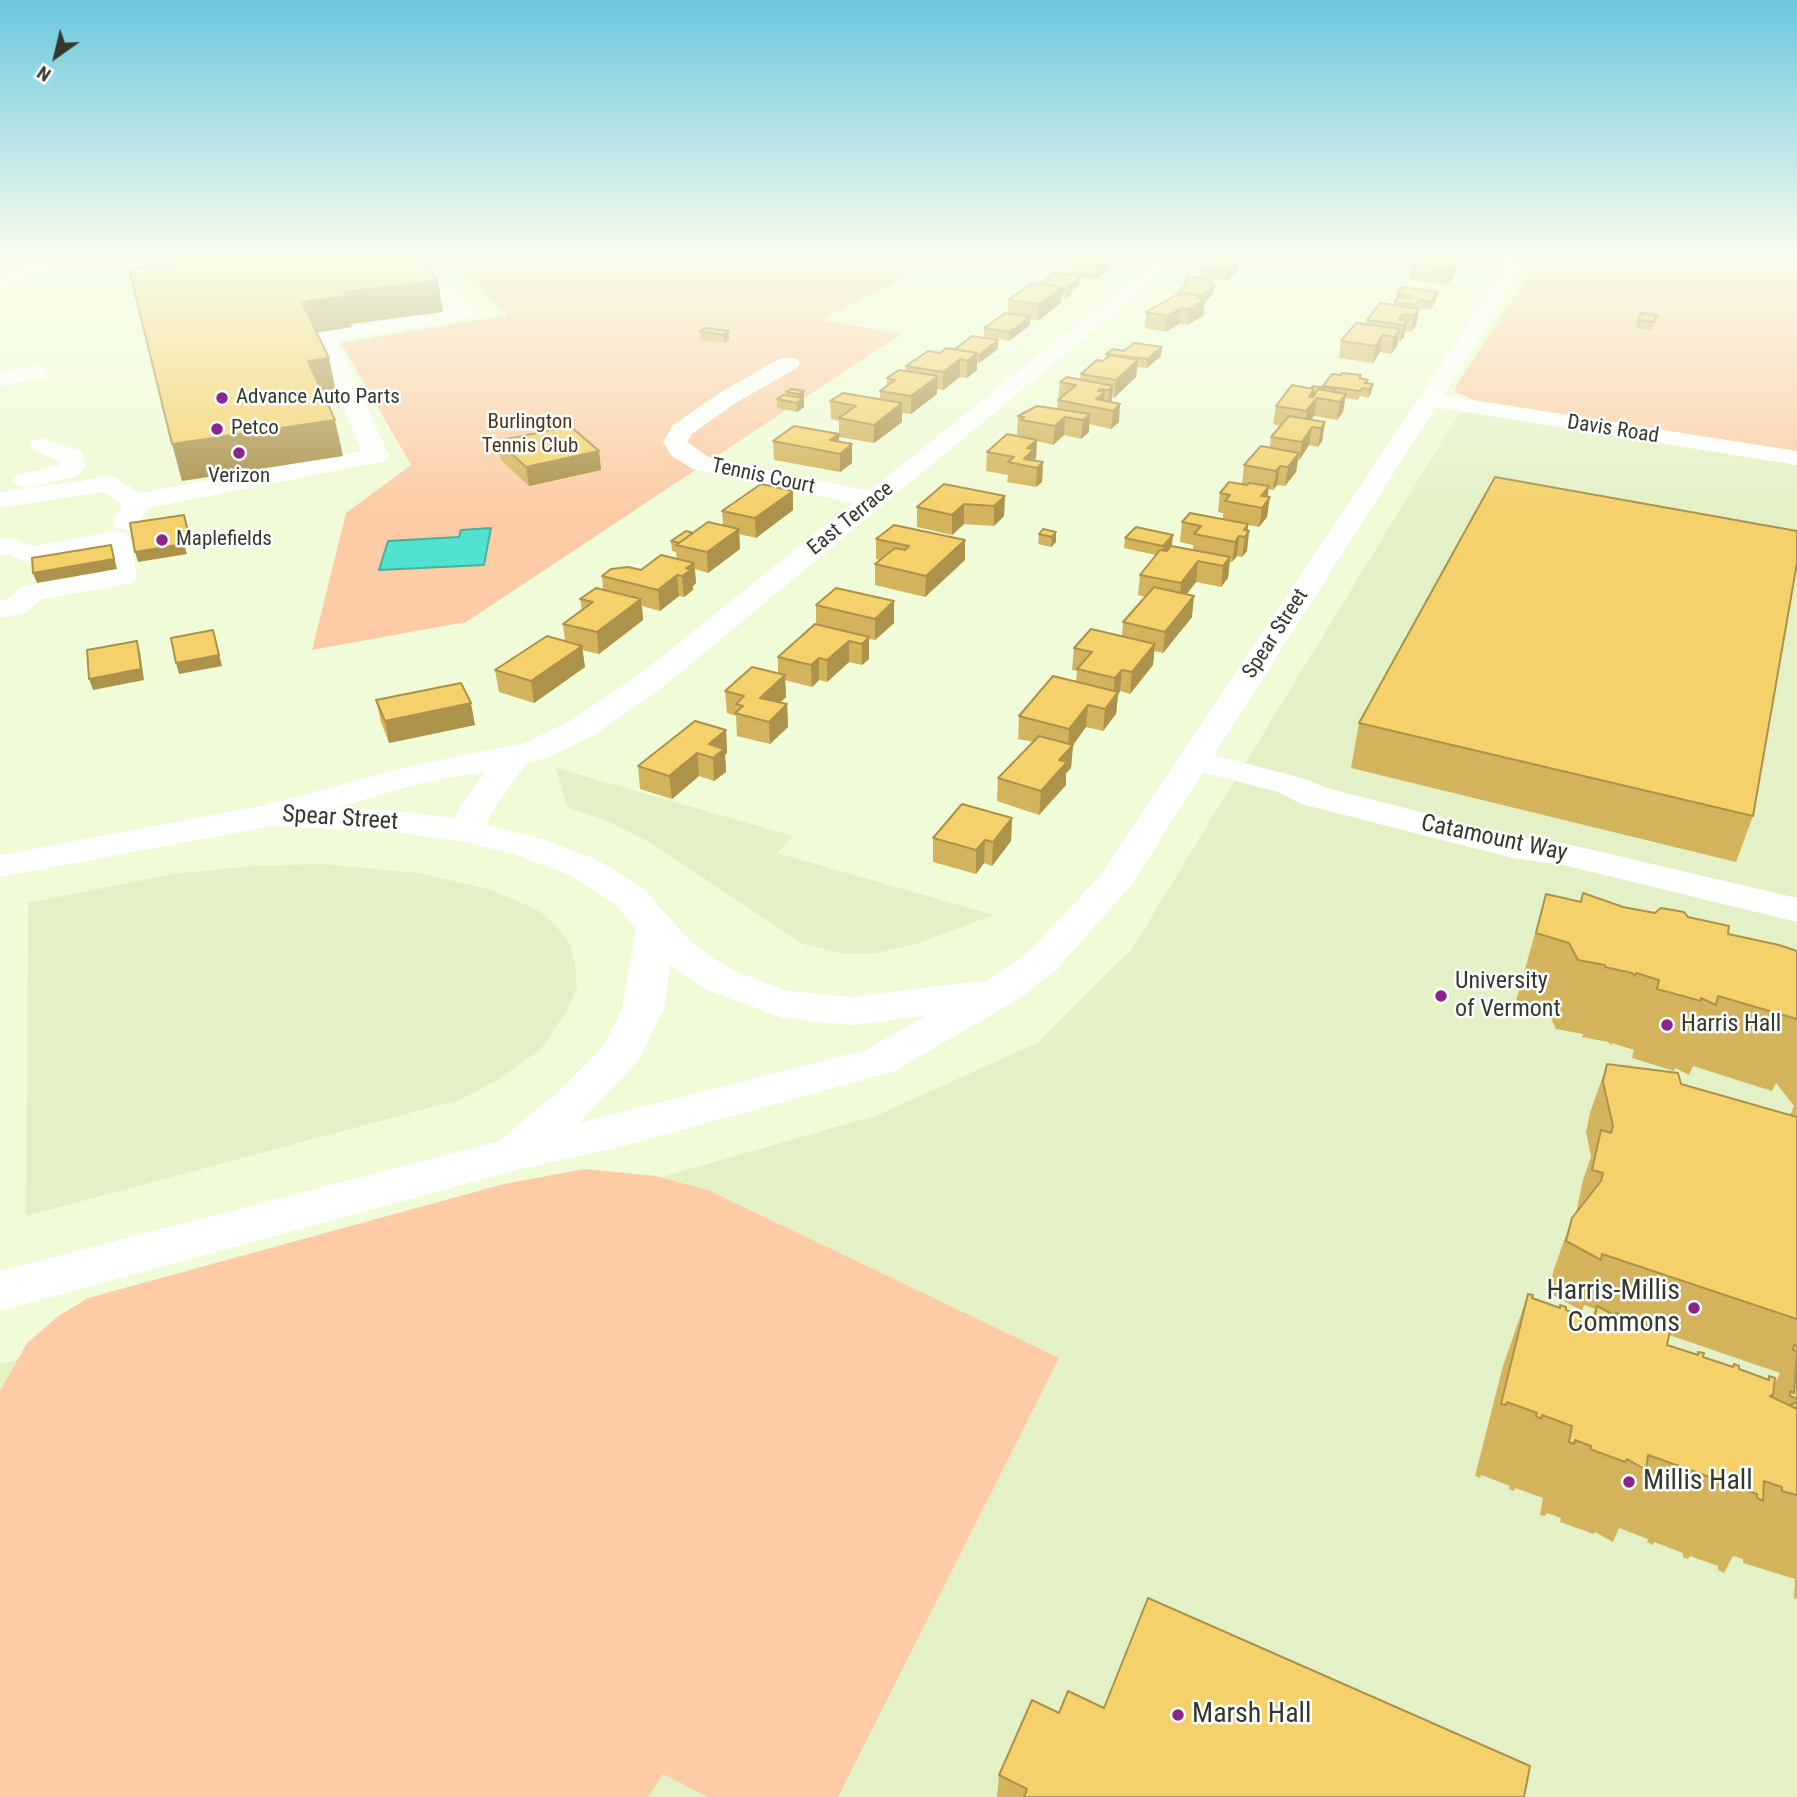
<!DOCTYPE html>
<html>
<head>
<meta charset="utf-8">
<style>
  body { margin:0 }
  #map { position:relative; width:1797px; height:1797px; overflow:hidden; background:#f0fbd7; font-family:"Roboto Condensed",sans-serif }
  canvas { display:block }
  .north { position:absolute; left:21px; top:21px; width:70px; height:70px; -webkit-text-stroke:5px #fff; paint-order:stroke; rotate:214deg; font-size:19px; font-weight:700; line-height:28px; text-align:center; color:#34392b }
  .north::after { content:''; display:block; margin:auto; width:24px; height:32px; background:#34392b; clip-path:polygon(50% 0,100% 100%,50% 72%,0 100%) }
</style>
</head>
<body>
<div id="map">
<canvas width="1797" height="1797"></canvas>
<div class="north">N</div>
</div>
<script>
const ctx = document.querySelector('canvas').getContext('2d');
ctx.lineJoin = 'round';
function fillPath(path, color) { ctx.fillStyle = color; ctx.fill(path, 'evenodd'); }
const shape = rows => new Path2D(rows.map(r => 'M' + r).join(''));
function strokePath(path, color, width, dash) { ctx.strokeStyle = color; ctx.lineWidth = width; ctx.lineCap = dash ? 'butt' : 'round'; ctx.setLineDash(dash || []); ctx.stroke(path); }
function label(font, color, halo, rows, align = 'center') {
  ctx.font = font + ' "Roboto Condensed",sans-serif'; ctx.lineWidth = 5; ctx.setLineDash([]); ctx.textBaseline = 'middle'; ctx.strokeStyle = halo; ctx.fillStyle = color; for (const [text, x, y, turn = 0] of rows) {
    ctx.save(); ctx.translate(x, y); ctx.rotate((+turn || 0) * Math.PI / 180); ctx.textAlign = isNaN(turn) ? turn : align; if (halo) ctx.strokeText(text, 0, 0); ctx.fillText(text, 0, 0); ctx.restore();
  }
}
const built = shape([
  [1554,257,1797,257,1797,1797,0,1797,0,1364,70,1347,878,1115,1037,1043,1132,949],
  [556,768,793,836,777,853,994,915,916,944,872,954,845,954,803,944,649,842,603,819,567,807],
  [322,864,419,873,488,889,538,910,556,926,570,944,575,963,577,987,569,1007,540,1050,497,1080,462,1099,26,1216,28,903,173,874,253,866]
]);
const green = shape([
  [441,257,947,257,822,320,901,334,466,622,312,650,346,513,411,465,341,343,508,315],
  [1540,257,1797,257,1797,452,1482,403,1455,392,1457,384],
  [585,1169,656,1176,710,1191,1059,1358,838,1797,707,1797,663,1774,648,1797,0,1797,0,1391,27,1343,57,1317,88,1298,504,1184]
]);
const water = shape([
  [491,528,484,565,379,570,388,541,459,537,461,530,491,528]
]);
const minor = shape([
  [403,257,422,257,475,313,472,317,465,319,337,341,389,456,386,461,148,508,136,528,126,530,116,528,113,522,122,505,103,492,0,508,0,492,83,481,107,475,116,478,140,493,362,451,313,337,316,332,324,331,450,309,403,257],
  [1161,257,1182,257,662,688,594,735,547,758,527,763,496,805,479,839,466,842,453,839,448,831,461,804,486,771,418,784,272,826,259,823,254,815,259,807,401,768,525,743,570,721,640,674,853,503,693,469,672,456,663,442,673,425,721,392,781,358,797,358,800,363,797,368,737,402,692,434,687,442,710,458,869,491,1161,257],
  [37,366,45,368,48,373,45,378,0,386,0,372,37,366],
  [1429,393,1797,451,1797,465,1421,405,1417,400,1421,395,1429,393],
  [42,438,82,452,86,465,78,476,26,488,17,485,13,480,17,475,60,465,60,461,33,450,30,445,33,440,42,438],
  [116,531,126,533,130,539,137,577,133,583,42,599,26,613,0,618,0,600,7,599,23,586,108,571,104,549,29,563,9,555,0,555,0,539,14,539,33,546,116,531],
  [1194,750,1302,778,1327,788,1514,836,1563,843,1797,898,1797,922,1563,865,1513,858,1301,804,1278,792,1182,767,1177,760,1182,753,1194,750]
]);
const major = shape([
  [1513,257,1531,257,1132,884,1057,969,1020,998,895,1071,624,1146,513,1171,0,1311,0,1271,499,1141,560,1090,603,1046,622,1009,636,929,616,905,570,875,516,855,465,842,393,832,272,826,0,877,0,855,272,804,393,810,466,820,542,839,596,859,644,889,689,940,711,957,737,972,788,991,851,997,978,981,985,983,1029,951,1099,877,1513,257],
  [670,965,707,990,782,1018,851,1025,926,1016,865,1050,579,1123,635,1064,642,1054,664,1009,670,965]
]);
const highway = shape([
  [50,257,78,257,76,261,34,275,0,292,0,278,20,267,50,257]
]);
const wall = shape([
  [1062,257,1126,257,1118,262,1111,261,1111,268,1096,279,1081,277,1080,284,1072,291,1071,295,1067,298,1062,298,1061,303,1038,321,1030,319,1030,325,1009,341,984,337,984,328,1008,314,1008,300,1040,284,1070,275,1070,269,1061,268],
  [1221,257,1270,257,1268,259,1257,258,1249,265,1239,264,1238,271,1226,281,1199,277,1200,269,1221,261],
  [1459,257,1456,271,1448,285,1409,280,1412,265],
  [1212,280,1212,284,1214,293,1205,302,1203,316,1187,325,1179,324,1166,332,1145,328,1146,312,1178,294,1178,292,1184,286,1185,281],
  [1438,292,1436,300,1430,310,1418,308,1419,309,1416,325,1411,332,1404,331,1404,337,1400,341,1398,341,1397,346,1391,354,1380,352,1373,363,1339,358,1341,341,1366,324,1367,320,1393,305,1397,294],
  [1657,316,1652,330,1636,328,1638,320],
  [700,331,729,331,729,340,724,343,701,340],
  [998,340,998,349,979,363,977,363,977,370,967,378,960,377,943,390,937,389,937,394,911,414,902,413,902,422,874,443,839,437,839,421,831,419,830,401,880,399,880,391,887,385,887,378,906,371,906,366,940,353],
  [1162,347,1161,356,1147,368,1137,367,1136,377,1114,398,1112,397,1112,402,1119,422,1111,429,1089,424,1089,432,1081,439,1064,435,1053,445,1037,441,1036,458,1034,461,1043,462,1042,482,1036,487,1007,482,1008,475,986,471,987,452,1020,437,1020,435,1017,435,1018,416,1057,409,1060,382,1080,380,1081,374,1103,361,1106,359,1106,354,1124,351],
  [1341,375,1361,375,1361,378,1368,380,1367,384,1373,384,1371,393,1368,398,1360,396,1358,400,1345,398,1343,412,1337,420,1314,416,1311,420,1325,422,1322,441,1318,447,1309,445,1298,460,1296,472,1285,486,1277,485,1273,490,1268,489,1267,517,1259,527,1248,525,1248,531,1249,531,1247,551,1242,557,1237,556,1232,562,1230,562,1228,578,1221,587,1196,582,1186,594,1192,617,1163,653,1154,651,1153,665,1130,694,1120,691,1118,695,1116,714,1103,731,1086,727,1073,745,1071,768,1066,773,1066,785,1039,815,997,801,998,778,1033,742,1018,739,1019,716,1076,682,1077,671,1072,670,1074,648,1122,636,1123,622,1145,597,1138,595,1140,575,1156,555,1124,548,1125,538,1173,535,1171,546,1193,550,1193,545,1180,542,1182,522,1223,519,1223,513,1218,512,1220,493,1242,484,1244,465,1270,447,1271,437,1281,426,1273,424,1276,406,1311,388,1323,387,1323,386],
  [804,391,804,407,797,412,777,408,777,399,786,395,786,392],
  [498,441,599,451,601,470,529,486,501,460],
  [773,441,839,442,852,463,840,472,774,460],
  [793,491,793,510,756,538,739,534,740,549,708,573,695,569,696,583,693,586,693,590,684,597,679,596,660,611,642,606,643,620,599,654,582,650,585,667,534,703,499,692,495,670,565,641,563,624,582,610,580,599,603,590,602,576,641,570,677,559,676,552,672,551,671,541,693,533,723,525,722,511],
  [1005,496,1004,516,994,526,964,524,952,535,917,527,917,507],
  [894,525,965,560,925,597,875,585,875,564,880,560,876,559,876,539],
  [1056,532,1056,542,1051,547,1038,544,1039,534],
  [894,601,894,623,875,640,869,639,869,659,862,665,849,662,827,682,819,680,812,687,785,680,786,697,780,703,787,704,788,727,770,744,737,736,736,716,727,713,725,691,778,673,778,657,816,625,816,605],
  [376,700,475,725,389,743,381,722],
  [1359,723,1753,816,1736,862,1351,768],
  [726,730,727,753,725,755,726,772,714,781,699,776,672,799,640,789,638,766],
  [1012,818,1011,841,992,866,984,863,976,874,933,862,933,838],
  [1583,893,1623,907,1655,913,1688,917,1728,934,1797,951,1797,1599,1794,1598,1795,1579,1743,1563,1743,1559,1733,1556,1724,1573,1718,1570,1718,1566,1690,1556,1688,1559,1683,1557,1683,1553,1654,1542,1653,1545,1647,1542,1648,1539,1619,1528,1613,1542,1595,1532,1594,1534,1560,1522,1561,1518,1547,1513,1545,1516,1540,1515,1543,1498,1515,1488,1514,1491,1509,1489,1510,1486,1481,1475,1480,1478,1475,1476,1503,1366,1528,1294,1532,1298,1591,1319,1595,1309,1584,1305,1582,1311,1548,1292,1554,1269,1572,1218,1576,1213,1583,1180,1591,1157,1586,1132,1590,1113,1607,1064,1681,1084,1790,1115,1794,1106,1776,1083,1772,1091,1693,1066,1689,1075,1675,1068,1674,1071,1632,1058,1634,1050,1612,1043,1612,1045,1608,1042,1582,1037,1583,1034,1556,1029,1548,1012,1516,1001,1546,894,1580,902],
  [1669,1335,1780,1373,1775,1383,1769,1376,1767,1379,1703,1357,1698,1352,1697,1355,1667,1345],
  [1104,1708,1524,1797,997,1797,999,1775,1059,1713]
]);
const shadedWall = shape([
  [1106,257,1111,257,1111,268,1096,279,1097,264],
  [1119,257,1126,257,1118,262],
  [1250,257,1257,257,1249,265],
  [1459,257,1456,271,1448,285,1451,270],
  [1239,263,1238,271,1226,281,1227,273],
  [1081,276,1080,284,1072,291,1071,295,1067,298,1067,287],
  [438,281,443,312,351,324,352,327,309,334,302,302,344,292],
  [1215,285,1214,293,1205,302,1203,316,1187,325,1189,309,1196,298,1201,295,1200,303,1204,301,1204,295],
  [1062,287,1061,303,1038,321,1039,304],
  [1438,292,1436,300,1430,310,1431,302],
  [1181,308,1179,324,1166,332,1167,316],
  [1419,309,1416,325,1411,332,1414,316],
  [1030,317,1030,325,1009,341,1010,332],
  [1407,320,1404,337,1400,341,1403,325],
  [1400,329,1397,346,1391,354,1394,337],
  [729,331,729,340,724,343,723,335],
  [1383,335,1380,352,1373,363,1375,346],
  [998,340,998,349,979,363,979,355],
  [1162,347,1161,356,1147,368,1147,359],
  [977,353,977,370,967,378,967,361],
  [329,358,336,392,315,395,308,361],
  [960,359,960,377,943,390,943,372],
  [1138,360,1136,377,1114,398,1116,380],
  [938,376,937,394,911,414,911,396],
  [1373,384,1371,393,1368,398,1370,389],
  [1113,386,1111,404,1108,408,1109,390],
  [1100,389,1100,396,1105,392,1103,409,1098,408,1097,409,1097,408,1095,407,1098,391],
  [1314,389,1311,405,1317,398,1314,416,1304,430,1309,397],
  [804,391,804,407,797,412,797,403,799,401,799,394],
  [1346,394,1343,412,1337,420,1340,402],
  [902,403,902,422,874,443,874,425],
  [1120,404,1119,422,1111,429,1113,411],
  [1090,414,1089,432,1081,439,1083,420],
  [1065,417,1064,435,1053,445,1055,426],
  [335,420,343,456,182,481,172,444],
  [1325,422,1322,441,1318,447,1321,428],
  [1312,427,1309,445,1299,461,1302,442],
  [839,434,839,452,830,440],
  [1037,440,1036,458,1026,467,1024,459,1027,448],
  [852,444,852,463,840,472,840,454],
  [599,451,601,470,529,486,526,467],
  [1299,453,1296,472,1285,486,1288,467],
  [1043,462,1042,482,1036,487,1037,468],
  [1280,466,1277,485,1273,490,1276,471],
  [1269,486,1267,502,1270,497,1267,517,1259,527,1262,508,1261,496],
  [793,491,793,510,756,538,755,518],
  [1005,496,1004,516,994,526,994,506],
  [964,504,964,524,952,535,952,515],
  [1248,524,1247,534,1249,531,1247,551,1242,557,1245,537,1244,530],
  [187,525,192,546,185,547,182,537],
  [739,529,740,549,708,573,707,552],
  [1056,532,1056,542,1051,547,1052,537],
  [1173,535,1172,545,1162,556,1163,546],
  [1239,536,1237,556,1232,562,1235,542],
  [965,540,965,560,925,597,926,576],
  [184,544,187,554,138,562,135,552],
  [111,545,117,569,37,583,33,573],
  [1230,557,1228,578,1221,587,1223,566],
  [1198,561,1196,582,1179,604,1181,583],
  [694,563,696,583,693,586,693,590,684,597,682,576,686,568],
  [677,575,679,596,660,611,658,590],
  [1194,596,1192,617,1163,653,1165,632],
  [641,599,643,620,599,654,597,632],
  [894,601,894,623,875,640,875,619],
  [213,630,222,666,179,674,176,663],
  [869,637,869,659,862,665,862,644],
  [137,641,140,652,144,680,93,690,89,679],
  [849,641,849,662,827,682,827,660],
  [1155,644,1153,665,1130,694,1132,672],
  [582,646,585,667,534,703,531,681],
  [819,658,819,680,812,687,811,665],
  [1122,670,1120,691,1118,695,1116,714,1103,731,1105,709,1113,698,1115,678],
  [785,675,786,697,761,720,760,698],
  [471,703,475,725,389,743,385,721],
  [787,704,788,727,770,744,769,722],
  [1088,705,1086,727,1073,745,1071,768,1066,773,1066,785,1039,815,1041,791,1059,760,1068,750,1069,729],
  [726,730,727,753,725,755,726,772,714,781,713,758,709,744],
  [697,753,699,776,672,799,669,776],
  [1012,818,1011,841,992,866,993,842],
  [985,840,984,863,976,874,976,850]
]);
const building = shape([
  [234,257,421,257,438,281,344,292,346,296,302,302,329,358,308,361,335,420,172,444,129,269,234,257],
  [1075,257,1106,257,1097,264,1071,260,1075,257],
  [1419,257,1458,257,1451,270,1412,265,1419,257],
  [1213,259,1239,263,1227,273,1200,269,1213,259],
  [1055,273,1081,276,1067,287,1072,287,1068,290,1062,290,1062,287,1040,284,1055,273],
  [1189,277,1212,280,1209,284,1215,285,1204,295,1178,292,1189,282,1185,281,1189,277],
  [1032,283,1062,287,1039,304,1008,300,1032,283],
  [1403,287,1438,292,1431,302,1419,300,1416,305,1394,302,1398,297,1411,298,1413,296,1397,294,1403,287],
  [1178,294,1201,295,1196,298,1205,300,1189,309,1181,308,1167,316,1146,312,1178,294],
  [1380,303,1419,309,1414,316,1403,314,1399,319,1407,320,1403,325,1367,320,1380,303],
  [1005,313,1030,317,1010,332,984,328,1005,313],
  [1641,313,1657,316,1654,322,1638,320,1641,313],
  [1356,323,1400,329,1394,337,1383,335,1375,346,1341,341,1356,323],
  [706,328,729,331,723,335,700,331,706,328],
  [972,336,998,340,979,355,977,355,977,353,955,349,972,336],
  [1134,343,1162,347,1147,359,1106,354,1113,349,1124,351,1134,343],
  [946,348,977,353,967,361,960,359,943,372,906,366,928,351,940,353,946,348],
  [1110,355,1138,360,1116,380,1081,374,1097,360,1103,361,1110,355],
  [899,370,938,376,911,396,880,391,895,380,887,378,899,370],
  [1342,373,1361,375,1359,378,1368,380,1365,383,1373,384,1370,389,1362,388,1360,391,1323,386,1332,374,1341,375,1342,373],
  [1067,377,1113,386,1109,390,1100,389,1098,391,1105,392,1096,399,1120,404,1113,411,1058,400,1076,385,1060,382,1067,377],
  [1292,385,1314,389,1309,397,1313,397,1318,389,1346,394,1340,402,1317,398,1306,411,1276,406,1292,385],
  [1313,386,1335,389,1334,392,1318,389,1315,394,1313,393,1314,389,1311,388,1313,386],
  [791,389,804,391,799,394,786,392,791,389],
  [843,393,902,403,874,425,839,418,856,406,830,401,843,393],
  [783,395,803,398,797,403,777,399,783,395],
  [1037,406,1090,414,1083,420,1065,417,1055,426,1021,420,1024,417,1018,416,1037,406],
  [1289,416,1325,422,1321,428,1312,427,1302,442,1271,437,1289,416],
  [570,426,599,451,526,467,498,441,570,426],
  [794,426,839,434,830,440,852,444,840,454,773,441,794,426],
  [1007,434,1037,440,1027,448,1034,449,1024,459,1043,462,1037,468,1008,462,1014,457,987,452,1007,434],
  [1261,446,1299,453,1288,467,1280,466,1276,471,1244,465,1261,446],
  [1495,477,1797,531,1797,563,1753,816,1359,723,1495,477],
  [1229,482,1247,485,1249,483,1269,486,1261,496,1270,497,1262,508,1225,501,1230,495,1220,493,1229,482],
  [761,484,793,491,755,518,722,511,761,484],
  [944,484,1005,496,994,506,964,504,952,515,917,507,944,484],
  [1190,513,1248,524,1244,530,1249,531,1245,537,1239,536,1235,542,1194,534,1201,526,1182,522,1190,513],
  [184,515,189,536,182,537,184,544,135,552,130,523,184,515],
  [708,522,739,529,707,552,676,545,708,522],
  [894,525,965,540,926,576,875,564,895,548,905,550,909,546,876,539,894,525],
  [1136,527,1173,535,1163,546,1125,538,1136,527],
  [1043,529,1056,532,1052,537,1039,534,1043,529],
  [686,531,693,533,679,543,671,541,686,531],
  [111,545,114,559,33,573,32,558,111,545],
  [1171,546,1230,557,1223,566,1198,561,1181,583,1140,575,1160,550,1167,551,1171,546],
  [661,555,694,563,686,568,691,570,682,576,677,575,658,590,602,576,611,569,628,567,641,570,661,555],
  [1154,587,1194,596,1165,632,1123,622,1154,587],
  [596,588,641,599,597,632,563,624,593,602,580,599,596,588],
  [836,588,894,601,875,619,816,605,836,588],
  [815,624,869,637,862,644,849,641,827,660,819,658,811,665,778,657,815,624],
  [1091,629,1155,644,1132,672,1122,670,1115,678,1077,669,1092,652,1074,648,1091,629],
  [213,630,219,655,176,663,171,638,213,630],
  [547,636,582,646,531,681,495,670,547,636],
  [137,641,141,669,89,679,87,650,137,641],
  [752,667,785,675,760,698,787,704,769,722,735,713,743,706,736,704,744,696,725,691,752,667],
  [1053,676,1118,692,1105,709,1088,705,1069,729,1019,716,1053,676],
  [461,683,471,703,385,721,376,700,461,683],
  [695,721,726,730,709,744,724,749,713,758,697,753,669,776,638,766,695,721],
  [1039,736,1073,745,1059,760,1067,762,1041,791,998,778,1039,736],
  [962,804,1012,818,993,842,985,840,976,850,933,838,962,804],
  [1583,893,1623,907,1655,913,1661,908,1684,912,1688,917,1729,926,1728,934,1779,945,1797,951,1797,1019,1718,996,1716,1005,1701,998,1701,1001,1657,989,1659,980,1636,973,1635,976,1632,973,1605,967,1605,965,1578,960,1569,943,1536,933,1546,894,1581,902,1583,893],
  [1607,1064,1678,1073,1681,1084,1797,1117,1797,1319,1602,1254,1601,1260,1566,1241,1572,1218,1601,1181,1603,1173,1592,1170,1601,1130,1611,1133,1613,1126,1603,1082,1607,1064],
  [1528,1294,1533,1295,1532,1298,1560,1308,1560,1305,1566,1307,1566,1310,1594,1320,1597,1306,1616,1316,1616,1313,1663,1332,1664,1329,1670,1331,1667,1345,1698,1355,1698,1352,1704,1353,1703,1357,1733,1367,1734,1364,1739,1366,1739,1369,1769,1380,1769,1376,1775,1378,1773,1395,1770,1396,1797,1409,1797,1495,1782,1491,1782,1487,1764,1481,1763,1501,1757,1498,1757,1494,1725,1483,1725,1486,1719,1485,1720,1481,1688,1469,1687,1472,1681,1470,1682,1467,1648,1455,1646,1470,1627,1459,1625,1462,1590,1449,1591,1446,1575,1440,1574,1444,1569,1442,1572,1426,1542,1415,1541,1419,1536,1416,1537,1413,1507,1402,1506,1405,1501,1404,1528,1294],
  [1794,1345,1797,1346,1797,1399,1790,1396,1790,1391,1794,1393,1797,1351,1793,1350,1794,1345],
  [1797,1402,1797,1409,1790,1405,1797,1402],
  [1148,1598,1530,1766,1524,1797,1024,1797,1027,1789,999,1775,1032,1700,1059,1713,1068,1691,1104,1708,1148,1598]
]);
const markers = [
  [222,398,7,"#8b258c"],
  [217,429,7,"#8b258c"],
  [239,453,7,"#8b258c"],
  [162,540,7,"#8b258c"],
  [1441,996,7,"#8b258c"],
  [1667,1025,7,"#8b258c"],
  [1694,1308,7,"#8b258c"],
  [1629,1482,7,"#8b258c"],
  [1178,1715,7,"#8b258c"]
];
const farPoinames = [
  ["Advance Auto Parts",236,398],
  ["Petco",231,429],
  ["Verizon",239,477,"center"],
  ["Maplefields",176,540]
];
const farParknames = [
  ["Burlington",530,423],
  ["Tennis Club",530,447]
];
const farStreetnames = [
  ["Davis Road",1613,430,9],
  ["Tennis Court",763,477,12],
  ["East Terrace",851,519,-39],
  ["Spear Street",1276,634,-57]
];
const streetNames = [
  ["Spear Street",340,819,4],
  ["Catamount Way",1494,839,12]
];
const poiNames = [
  ["University",1455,982],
  ["of Vermont",1455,1010],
  ["Harris Hall",1681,1025]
];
const nearPoinames = [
  ["Harris-Millis",1680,1292,"right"],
  ["Commons",1680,1324,"right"],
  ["Millis Hall",1643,1482],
  ["Marsh Hall",1192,1715]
];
fillPath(built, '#e4f1c6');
fillPath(green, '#fdcca6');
fillPath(water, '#4fe3cf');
strokePath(water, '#47b09e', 2);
fillPath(minor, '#fff');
fillPath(major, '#fff');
fillPath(highway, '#fff');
fillPath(wall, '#d3b45c');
fillPath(shadedWall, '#ac924b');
fillPath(building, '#f5d16b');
strokePath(building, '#ac924b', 2);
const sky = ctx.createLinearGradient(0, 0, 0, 509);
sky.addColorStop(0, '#6bc7de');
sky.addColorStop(0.5, '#f8fded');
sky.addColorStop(1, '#f8fded00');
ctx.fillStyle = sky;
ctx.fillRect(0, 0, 1797, 509);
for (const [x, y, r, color] of markers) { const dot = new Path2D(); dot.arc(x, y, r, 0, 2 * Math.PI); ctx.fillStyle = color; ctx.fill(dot); strokePath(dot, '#fff', 2.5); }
label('21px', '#34392b', '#fff', farPoinames, 'left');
label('21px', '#543316', '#fff', farParknames);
label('21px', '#34392b', '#fff', farStreetnames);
label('24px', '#34392b', '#fff', streetNames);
label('24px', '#34392b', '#fff', poiNames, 'left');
label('28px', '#34392b', '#fff', nearPoinames, 'left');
</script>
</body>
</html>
